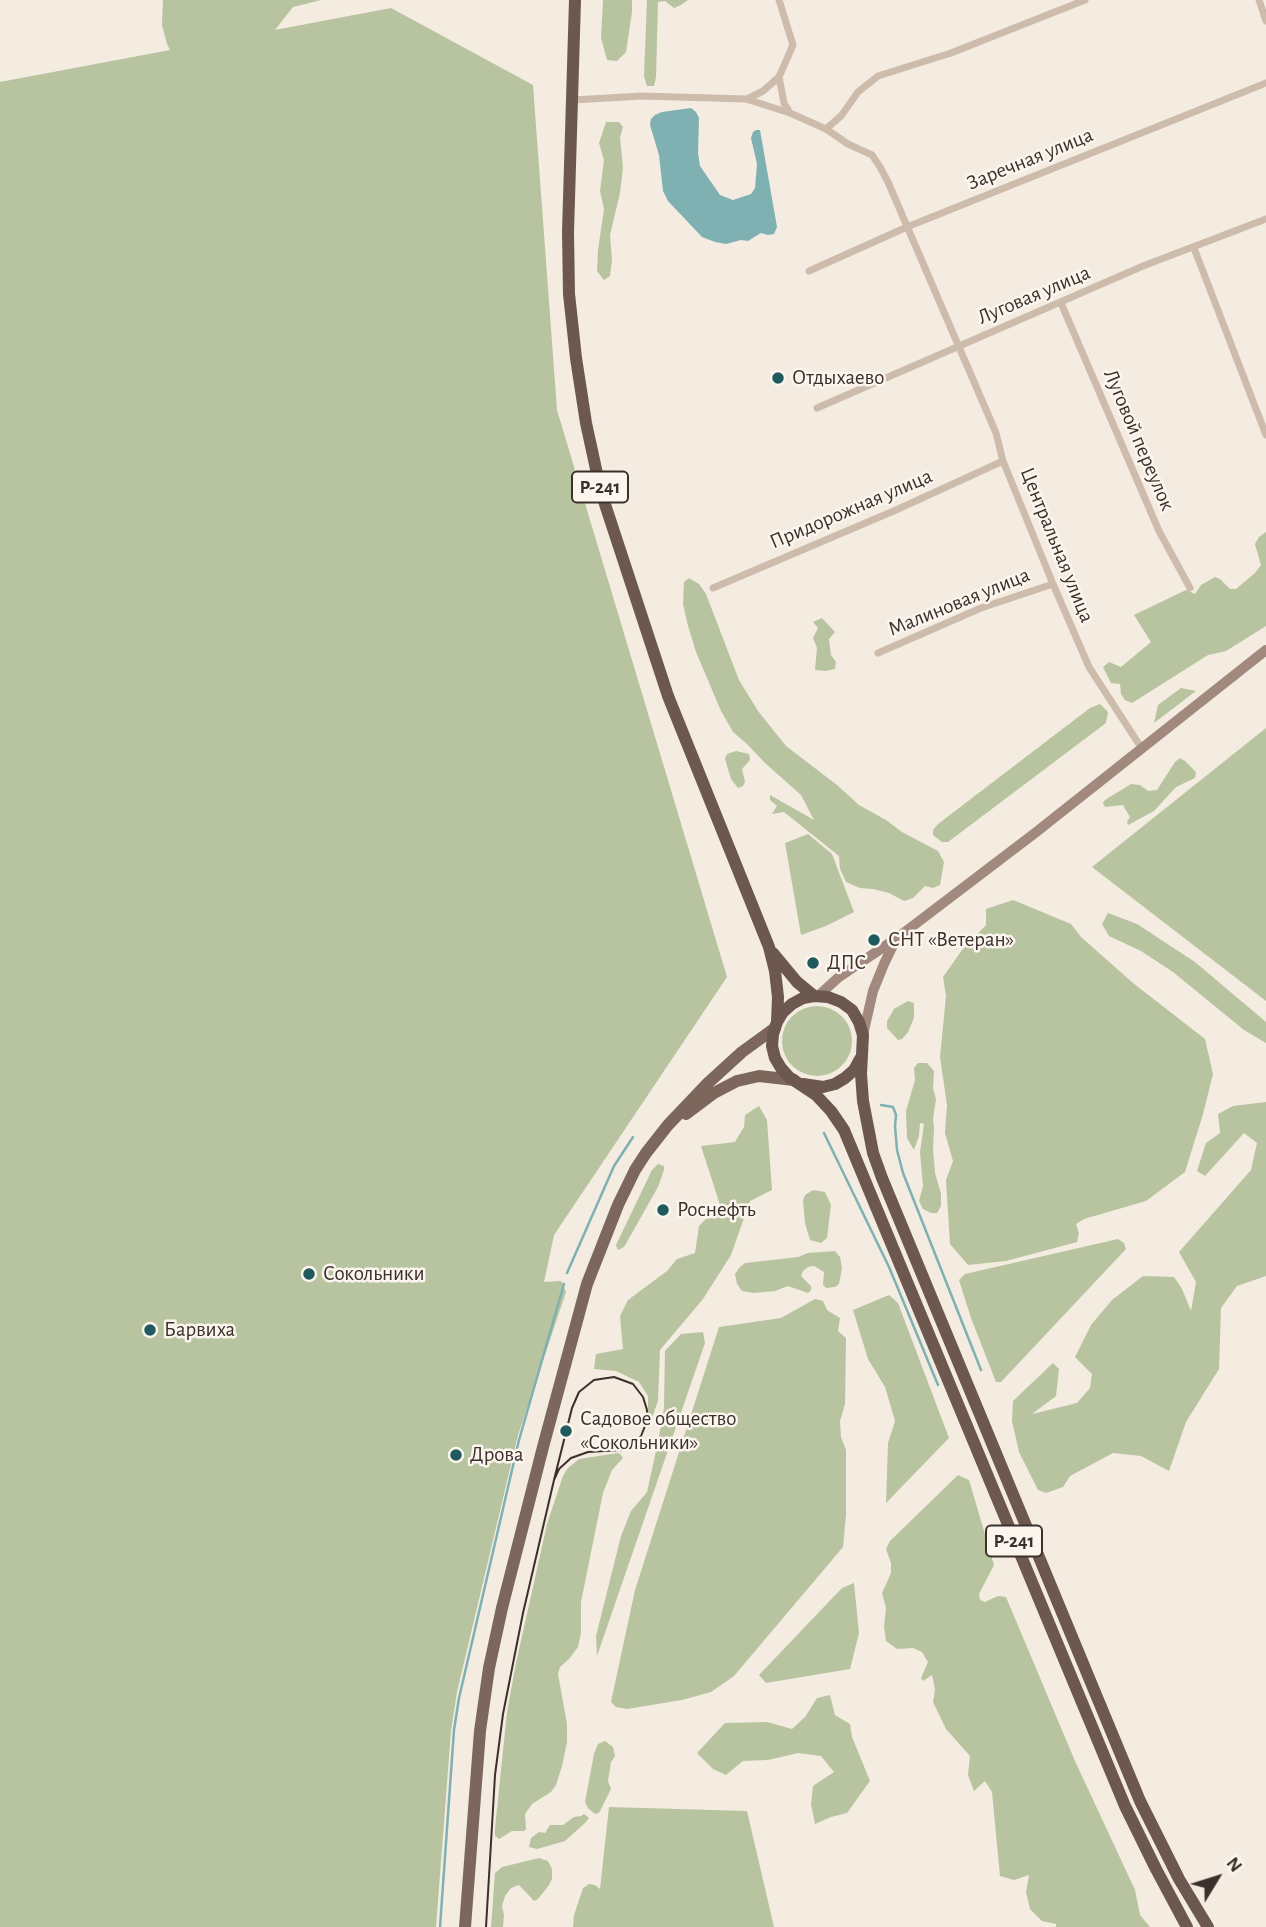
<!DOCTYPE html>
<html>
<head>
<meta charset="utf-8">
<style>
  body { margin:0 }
  #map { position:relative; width:1266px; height:1927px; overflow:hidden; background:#f4ebe1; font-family:"Alegreya Sans",sans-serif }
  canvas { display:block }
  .north { position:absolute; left:1182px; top:1843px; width:70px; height:70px; -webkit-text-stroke:5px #fbf5ee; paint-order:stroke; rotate:52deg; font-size:19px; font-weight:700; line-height:28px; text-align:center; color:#3b302b }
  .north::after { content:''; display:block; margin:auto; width:24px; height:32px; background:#3b302b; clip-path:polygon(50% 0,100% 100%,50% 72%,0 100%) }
</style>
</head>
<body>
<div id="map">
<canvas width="1266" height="1927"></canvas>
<div class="north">N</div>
</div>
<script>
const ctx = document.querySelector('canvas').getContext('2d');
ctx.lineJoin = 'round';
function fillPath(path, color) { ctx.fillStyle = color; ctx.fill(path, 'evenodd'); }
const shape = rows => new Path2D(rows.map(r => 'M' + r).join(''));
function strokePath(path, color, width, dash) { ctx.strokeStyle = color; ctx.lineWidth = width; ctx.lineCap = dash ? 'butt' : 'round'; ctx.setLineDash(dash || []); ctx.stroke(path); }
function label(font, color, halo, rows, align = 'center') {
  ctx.font = font + ' "Alegreya Sans",sans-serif'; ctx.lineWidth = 5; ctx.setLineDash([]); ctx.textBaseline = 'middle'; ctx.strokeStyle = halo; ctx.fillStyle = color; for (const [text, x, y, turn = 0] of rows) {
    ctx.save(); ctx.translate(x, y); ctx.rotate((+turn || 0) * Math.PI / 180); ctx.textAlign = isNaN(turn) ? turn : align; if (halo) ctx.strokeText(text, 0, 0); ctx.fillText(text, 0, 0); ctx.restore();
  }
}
const green = shape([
  [163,0,321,0,293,7,275,30,391,8,533,85,557,410,727,977,554,1235,544,1282,560,1281,562,1282,566,1292,518,1435,457,1692,451,1731,436,1927,0,1927,0,82,170,50,167,44,162,25],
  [603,0,632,0,632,12,626,52,617,61,607,60,601,38],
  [647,0,688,0,681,5,674,8,665,1,658,2,656,77,654,86,647,86,644,76],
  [606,122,619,122,623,127,620,137,623,168,620,193,610,235,612,260,610,276,604,280,597,271,598,250,604,209,600,191,604,160,599,143],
  [1266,532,1266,626,1226,651,1208,655,1132,703,1125,700,1121,694,1120,684,1111,683,1103,667,1109,662,1121,667,1151,642,1134,615,1186,590,1195,594,1201,585,1215,577,1220,579,1230,589,1236,589,1255,573,1261,565,1255,544,1259,537],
  [689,578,699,584,706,594,739,680,758,711,786,746,837,785,859,805,886,820,902,832,938,851,944,862,940,885,933,888,925,886,913,898,904,901,889,893,873,889,860,888,846,882,840,869,839,856,784,812,772,814,777,806,770,800,770,795,814,820,801,795,765,763,747,744,733,732,721,711,696,652,688,626,683,604,684,582],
  [822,618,835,632,829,639,831,655,836,662,835,669,825,671,815,670,817,648,813,638,818,628,813,622],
  [1181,688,1196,691,1154,723,1158,705],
  [1100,704,1108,712,1106,723,948,842,942,842,933,835,933,830,938,824,1090,708],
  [1266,728,1266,1001,1092,867],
  [736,751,749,754,750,760,742,769,745,782,743,786,738,788,731,779,725,759,727,754],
  [1180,758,1185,761,1196,772,1195,778,1176,787,1154,811,1128,825,1127,822,1130,817,1123,805,1105,807,1103,803,1105,800,1131,784,1140,785,1148,791,1157,790,1175,762],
  [808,834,832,854,854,912,826,926,801,935,785,843],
  [1013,900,1071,924,1081,937,1133,983,1205,1039,1213,1074,1203,1114,1185,1172,1146,1201,1084,1219,1076,1224,1079,1233,1077,1242,1006,1261,968,1265,950,1244,946,1180,953,1161,945,1133,947,1105,940,1057,946,996,943,977,962,950,986,925,986,909],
  [1108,913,1137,924,1195,962,1266,1022,1266,1043,1244,1030,1173,972,1141,951,1109,936,1102,924],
  [908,1001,914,1003,914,1018,908,1032,902,1039,898,1040,887,1028,887,1021,894,1009],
  '782 1041a35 35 0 1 1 70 0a35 35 0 1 1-70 0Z',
  [918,1063,927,1063,934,1071,933,1088,936,1099,933,1119,934,1128,933,1148,935,1173,941,1194,941,1206,937,1213,931,1213,923,1209,919,1201,923,1186,920,1152,924,1124,920,1123,919,1136,914,1150,907,1138,906,1111,915,1080,914,1068],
  [1266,1102,1266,1276,1237,1286,1221,1308,1219,1369,1186,1422,1169,1471,1141,1456,1113,1453,1070,1476,1063,1487,1046,1493,1038,1490,1019,1452,1012,1421,1013,1401,1053,1363,1059,1369,1056,1396,1032,1414,1077,1403,1090,1388,1092,1374,1075,1357,1091,1325,1112,1300,1143,1276,1174,1277,1182,1289,1191,1311,1196,1282,1179,1252,1251,1170,1257,1143,1244,1133,1205,1176,1197,1171,1206,1143,1220,1133,1218,1114,1233,1106],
  [759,1106,767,1120,772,1190,750,1201,731,1255,703,1299,660,1350,658,1401,648,1429,648,1396,639,1382,616,1371,594,1369,596,1354,623,1349,620,1316,628,1300,667,1271,677,1259,695,1253,699,1226,720,1205,701,1146,735,1142,744,1127,745,1115],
  [658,1164,664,1166,664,1170,658,1187,624,1247,618,1250,616,1245,652,1170],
  [813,1190,825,1192,831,1205,827,1238,821,1243,810,1240,805,1223,803,1200,805,1195],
  [1118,1239,1124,1243,1126,1249,1001,1382,996,1382,971,1318,959,1280,965,1274],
  [835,1251,840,1257,842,1268,839,1284,835,1287,826,1288,823,1285,824,1272,814,1266,808,1267,803,1271,801,1276,811,1286,811,1290,808,1293,788,1286,775,1291,754,1293,742,1291,737,1284,735,1274,739,1268,745,1263,798,1257,808,1253],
  [889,1295,898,1303,949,1438,886,1503,888,1443,895,1421,885,1387,868,1359,853,1310],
  [815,1299,823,1301,827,1310,840,1318,838,1331,846,1338,845,1404,840,1421,841,1437,846,1450,846,1515,843,1547,734,1676,711,1692,682,1700,627,1709,616,1707,611,1702,635,1590,719,1327,781,1318],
  [703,1332,705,1343,597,1656,596,1636,621,1536,631,1511,647,1492,658,1442,664,1408,665,1351,681,1334],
  [618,1453,620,1454,623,1458,612,1470,603,1493,581,1602,581,1633,578,1647,569,1659,560,1667,558,1674,567,1724,567,1742,562,1766,556,1785,551,1792,532,1804,525,1814,526,1829,524,1831,512,1831,499,1839,495,1836,495,1828,507,1712,516,1663,547,1524,563,1476,567,1469,579,1459],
  [958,1475,969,1480,994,1565,979,1594,980,1600,985,1602,998,1596,1006,1597,1075,1761,1135,1890,1140,1915,1150,1927,1056,1927,1056,1924,1042,1921,1030,1909,1026,1892,1029,1875,1014,1880,1000,1876,992,1792,985,1781,974,1791,968,1775,970,1756,946,1729,933,1702,935,1690,932,1675,923,1681,921,1678,928,1662,922,1652,913,1648,897,1649,886,1641,884,1627,886,1608,882,1593,891,1573,891,1563,886,1549,890,1541],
  [854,1583,859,1633,850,1669,766,1683,759,1675,842,1588],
  [830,1695,835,1715,850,1724,852,1737,870,1781,847,1813,831,1817,815,1824,811,1804,813,1786,834,1772,821,1756,798,1753,768,1760,743,1761,726,1775,713,1769,697,1753,725,1723,767,1722,792,1729,805,1717,817,1698],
  [605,1741,613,1747,615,1756,611,1762,608,1781,611,1789,599,1813,595,1814,588,1808,585,1802,594,1754,598,1744],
  [609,1807,747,1811,774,1927,573,1927,574,1915,583,1888,589,1884,595,1885,600,1889],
  [584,1814,589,1818,585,1823,565,1841,537,1849,529,1847,531,1838,539,1832,545,1833,550,1825,563,1825,574,1817,581,1816],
  [539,1858,548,1861,552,1869,552,1879,549,1885,538,1899,534,1901,519,1885,511,1888,505,1896,502,1906,504,1915,503,1927,491,1927,495,1873,502,1867]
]);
const water = shape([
  [691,108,696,112,699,118,698,153,700,166,720,195,733,200,751,194,755,188,757,164,751,138,753,132,756,130,760,130,774,210,777,227,774,234,768,235,761,233,748,241,741,240,726,244,715,242,702,237,668,201,663,191,659,155,650,125,651,119,655,115,662,112]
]);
const stream = shape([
  [881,1105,893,1107,896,1115,895,1126,897,1150,903,1173,981,1370],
  [824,1133,889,1267,938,1385],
  [567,1273,614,1166,633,1137],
  [440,1927,454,1730,459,1698,519,1440,564,1284]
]);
const minor = shape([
  [1259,0,1266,21],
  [779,77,784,103,790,113],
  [747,99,763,91,779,77,793,45,779,0],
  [573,100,642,96,746,99,790,113,826,129,848,144,872,155,880,167,888,182,996,433,1003,461,1053,584,1089,667,1142,749],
  [826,129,841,116,858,92,878,76,951,53,1085,0],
  [1194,248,1266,435],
  [809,271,907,227,1266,83],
  [1061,303,1159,531,1190,588],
  [817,408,1143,266,1266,219],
  [713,588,896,510,1003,461],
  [878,653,981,608,1053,584]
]);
const secondary = shape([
  [818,996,839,977,897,938,1035,833,1266,650],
  [863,1035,873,991,884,964,896,939]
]);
const primary = shape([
  [686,1114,714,1093,737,1081,759,1076,794,1080],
  [465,1927,480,1731,489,1668,502,1608,543,1447,587,1284,618,1205,635,1170,646,1153,668,1125,708,1083,742,1052,775,1028]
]);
const trunk = shape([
  [575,0,568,232,569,294,576,358,586,423,601,492,668,696,769,947,775,971,778,997,777,1022],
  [773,953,797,982,814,996],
  [803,1084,823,1087,835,1084,845,1078,854,1070,860,1059],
  [1187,1927,1156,1869,1125,1806,844,1130,831,1111,816,1095,789,1077,781,1068,775,1058,772,1046,773,1034,777,1022,783,1012,792,1004,803,998,814,996,828,997,841,1002,852,1010,859,1022,863,1035,861,1074,863,1101,873,1153,882,1178,1140,1801,1179,1879,1208,1927]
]);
const tram = shape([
  [486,1927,495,1775,503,1714,523,1613,554,1480,572,1408,579,1392,594,1380,614,1377,633,1384,643,1397,647,1410,647,1421,641,1436,633,1444,623,1450,588,1452,571,1458,559,1469,554,1480]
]);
const markers = [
  [778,378,7,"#1f5a5e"],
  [874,940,7,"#1f5a5e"],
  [813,963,7,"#1f5a5e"],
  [663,1210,7,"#1f5a5e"],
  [309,1274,7,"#1f5a5e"],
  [150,1330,7,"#1f5a5e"],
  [566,1431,7,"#1f5a5e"],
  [456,1455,7,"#1f5a5e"]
];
const shields = [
  [600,487,56],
  [1014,1541,56]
];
const shieldNames = [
  ["Р-241",600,487],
  ["Р-241",1014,1541]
];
const streetNames = [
  ["Заречная улица",1030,159,-22],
  ["Луговая улица",1034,295,-23],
  ["Луговой переулок",1139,440,67],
  ["Придорожная улица",851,509,-23],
  ["Центральная улица",1057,545,68],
  ["Малиновая улица",959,602,-22]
];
const poiNames = [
  ["Отдыхаево",792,378],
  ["СНТ «Ветеран»",888,940],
  ["ДПС",827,963],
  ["Роснефть",677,1210],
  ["Сокольники",323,1274],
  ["Барвиха",164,1330],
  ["Садовое общество",580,1419],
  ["«Сокольники»",580,1443],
  ["Дрова",470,1455]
];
fillPath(green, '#b8c4a0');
fillPath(water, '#7fb0b2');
strokePath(stream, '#7fb0b2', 2.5);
strokePath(minor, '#cdbbac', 7);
strokePath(secondary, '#a18a7d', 10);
strokePath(primary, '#7d675c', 12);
strokePath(trunk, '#6c584f', 12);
strokePath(tram, '#3b302b', 2);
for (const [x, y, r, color] of markers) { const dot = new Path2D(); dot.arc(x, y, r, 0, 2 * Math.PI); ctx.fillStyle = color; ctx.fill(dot); strokePath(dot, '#fbf5ee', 2.5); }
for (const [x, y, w] of shields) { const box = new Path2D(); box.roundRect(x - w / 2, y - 15.5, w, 31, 5); ctx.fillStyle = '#fbf5ee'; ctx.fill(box); strokePath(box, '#3b302b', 2); }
label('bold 19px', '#3b302b', null, shieldNames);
label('21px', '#3b302b', '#fbf5ee', streetNames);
label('21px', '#3b302b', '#fbf5ee', poiNames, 'left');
</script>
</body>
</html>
